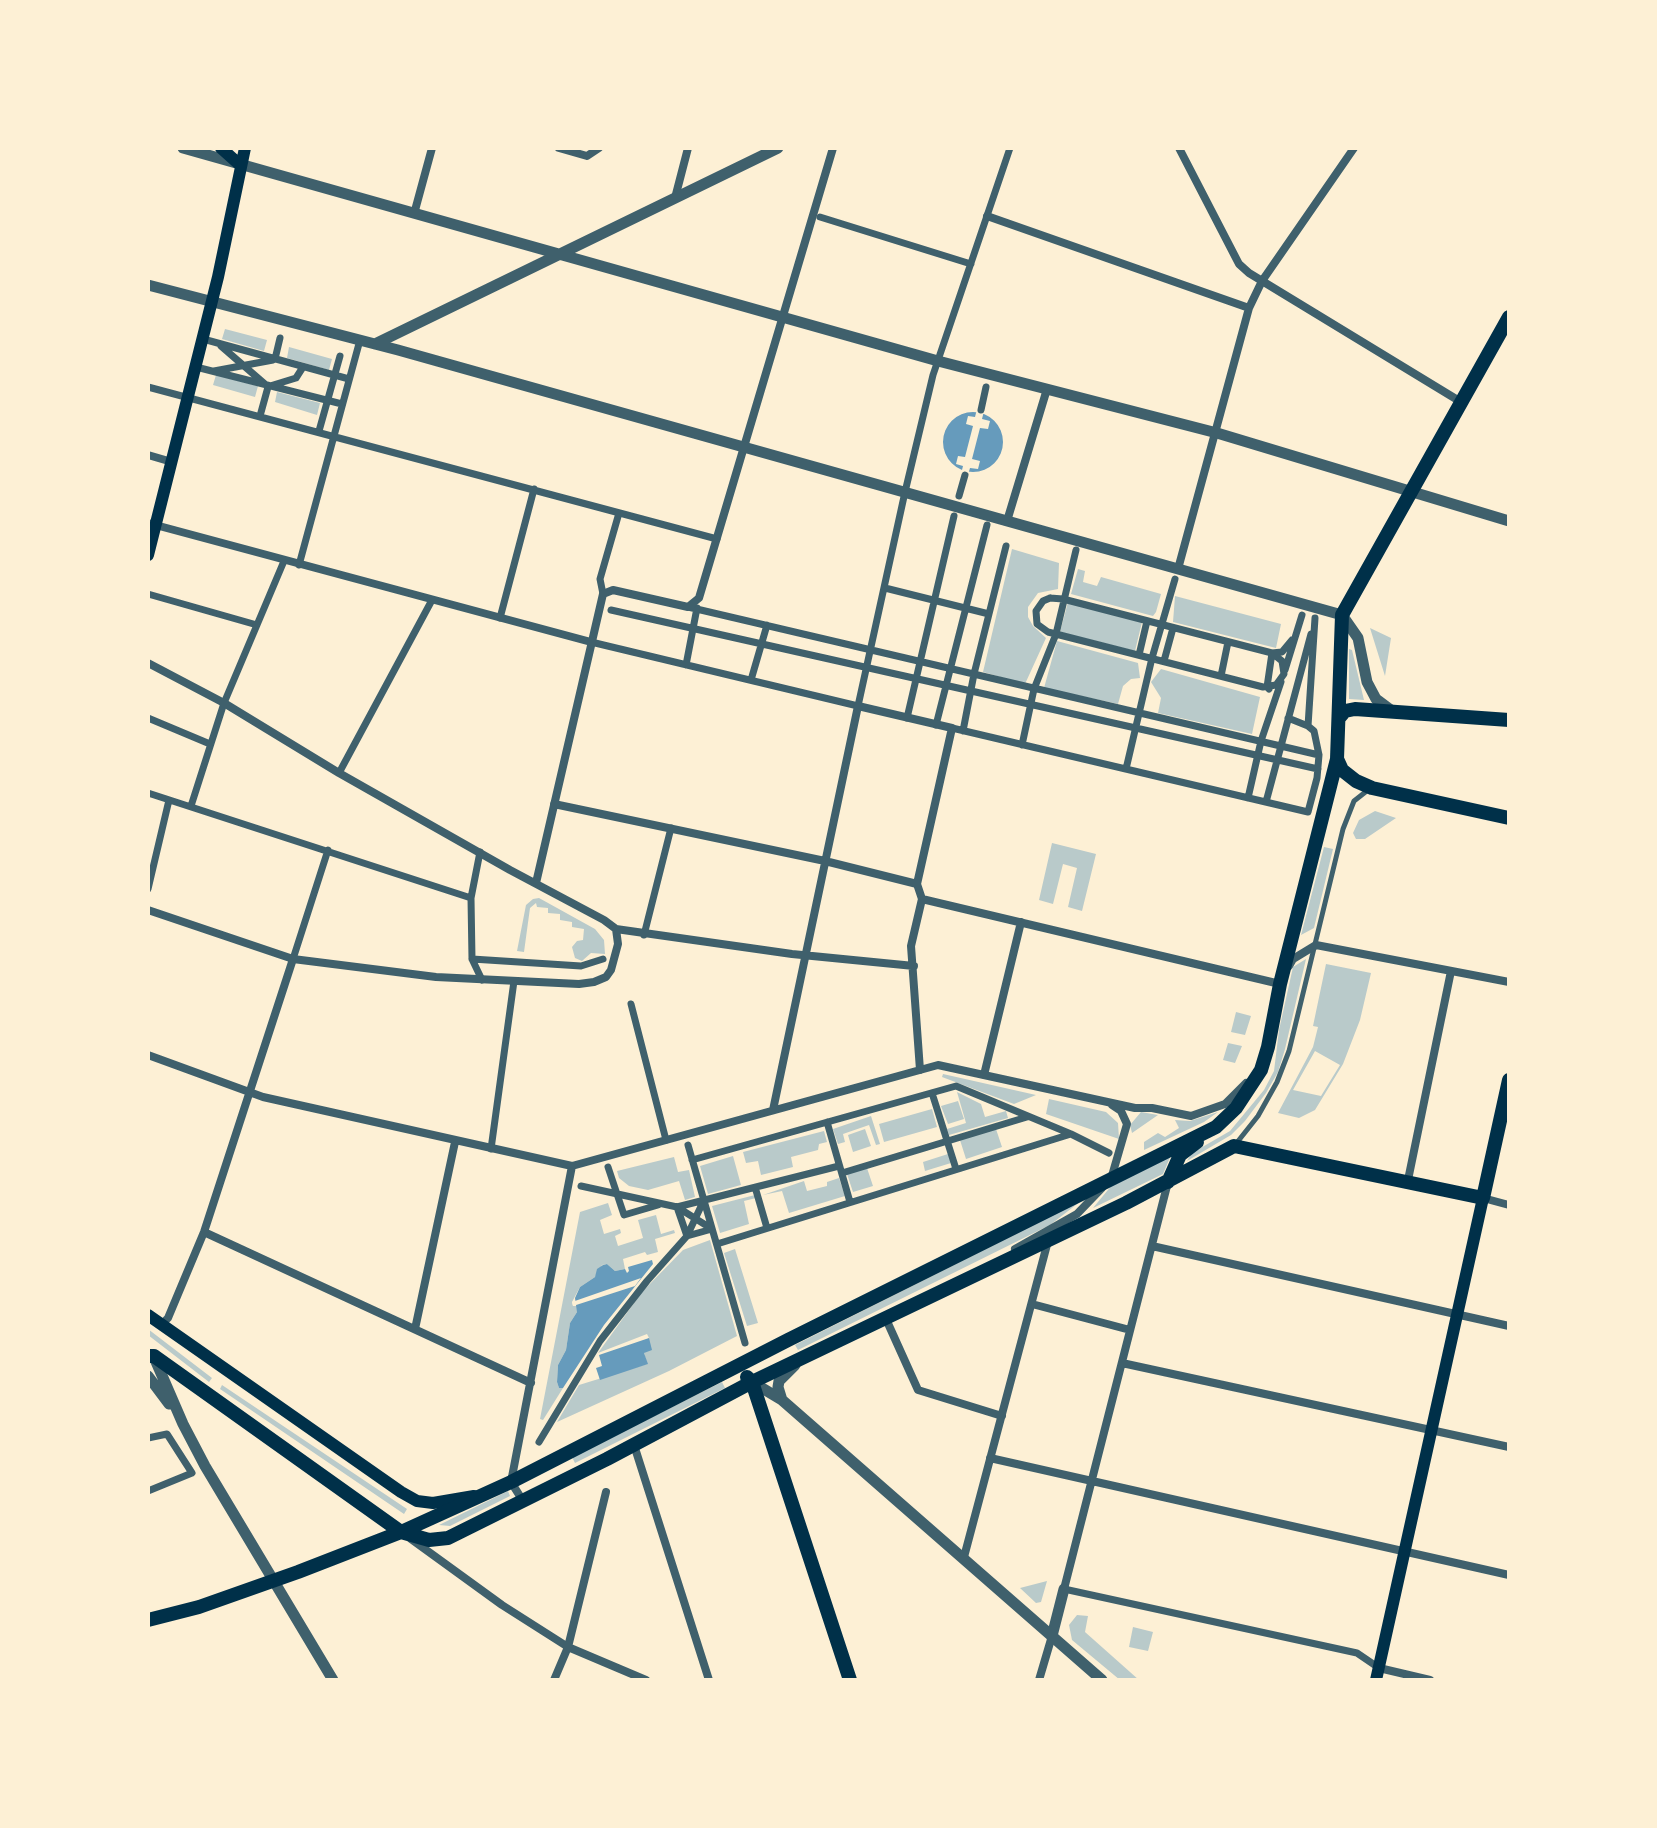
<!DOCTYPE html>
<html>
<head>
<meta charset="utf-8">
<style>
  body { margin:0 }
  #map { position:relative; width:1657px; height:1828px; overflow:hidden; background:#fdf0d5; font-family:Overpass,sans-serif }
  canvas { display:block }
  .frame { position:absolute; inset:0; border:150px solid #fdf0d5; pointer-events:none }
</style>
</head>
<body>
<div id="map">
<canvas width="1657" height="1828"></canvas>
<div class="frame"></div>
</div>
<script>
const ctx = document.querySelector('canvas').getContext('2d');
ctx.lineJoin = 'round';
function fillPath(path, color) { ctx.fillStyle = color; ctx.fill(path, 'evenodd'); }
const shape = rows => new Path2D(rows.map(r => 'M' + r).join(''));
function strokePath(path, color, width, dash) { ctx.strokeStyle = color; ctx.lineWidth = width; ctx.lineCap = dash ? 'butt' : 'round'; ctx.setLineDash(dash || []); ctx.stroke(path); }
const green = shape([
  [225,329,267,340,264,351,222,339],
  [289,347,332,359,329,370,287,358],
  [216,375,258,386,255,397,213,385],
  [277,392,320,403,317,415,275,402],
  [1012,549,1059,563,1058,589,1038,593,1028,607,1028,617,1033,626,1046,638,1025,684,983,672],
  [1078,569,1085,571,1083,582,1097,586,1101,577,1161,594,1156,612,1153,616,1071,594],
  [1175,596,1281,624,1276,648,1173,622],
  [1068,602,1142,622,1135,651,1060,632],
  [1370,628,1391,638,1385,676],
  [1057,641,1138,663,1140,678,1131,679,1123,686,1118,704,1044,688],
  [1349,649,1352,650,1364,700,1349,699],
  [1161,669,1260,697,1252,734,1158,713,1161,698,1151,682],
  [1375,811,1396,818,1365,839,1356,839,1353,833,1359,820],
  [1052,843,1096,854,1082,911,1068,907,1077,868,1063,864,1053,904,1039,900],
  [1324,847,1333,849,1314,928,1301,935],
  [539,898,595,929,604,940,605,954,591,953,582,961,575,958,572,947,577,941,583,940,584,929,572,927,572,922,560,920,560,914,548,913,548,908,537,907,536,903,530,908,524,952,517,951,526,905,533,899],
  [1306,959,1285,1049,1278,1072,1266,1093,1245,1121,1231,1135,1187,1161,1192,1153,1230,1131,1264,1090,1274,1071,1279,1030,1293,967],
  [1326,964,1371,973,1360,1020,1343,1064,1315,1110,1299,1118,1278,1113,1313,1047,1318,1027,1313,1026],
  [1315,1051,1340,1065,1321,1096,1293,1090],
  [1236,1012,1251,1016,1245,1035,1231,1032],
  [1228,1043,1242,1046,1235,1063,1223,1060],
  [943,1074,1036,1095,1014,1104,942,1077],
  [957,1092,981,1104,985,1117,1006,1111,1008,1118,949,1135,947,1129,966,1123],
  [1049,1099,1106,1112,1118,1123,1119,1139,1046,1114],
  [958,1101,964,1119,948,1124,941,1106],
  [932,1109,937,1127,884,1142,879,1124],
  [1141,1112,1158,1115,1132,1133,1130,1125],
  [1218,1112,1204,1122,1144,1150,1144,1142,1158,1133,1165,1137,1179,1128,1175,1120,1190,1121],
  [871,1116,880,1144,876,1145,869,1125,843,1134,845,1142,838,1144,833,1129],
  [865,1129,871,1146,853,1152,848,1135],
  [996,1129,1002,1147,966,1159,960,1140],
  [824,1131,827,1142,819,1144,818,1150,791,1157,793,1167,761,1175,758,1161,746,1163,743,1152],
  [948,1154,951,1163,925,1171,923,1162],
  [1171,1155,1163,1174,1093,1208,1112,1185],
  [733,1156,741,1185,708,1194,700,1166],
  [674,1157,678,1172,689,1170,695,1197,685,1200,679,1181,648,1190,629,1186,619,1178,617,1171],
  [867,1168,873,1186,853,1192,847,1174],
  [839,1178,845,1196,789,1213,782,1191,763,1195,804,1181,807,1191,827,1186,827,1182],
  [755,1195,756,1198,744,1201,749,1224,720,1233,712,1206],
  [1081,1201,1050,1225,798,1350,795,1345],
  [608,1203,612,1215,600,1220,604,1234,620,1229,621,1233,615,1236,618,1246,643,1238,638,1220,656,1215,661,1234,674,1230,675,1233,655,1239,658,1252,647,1255,645,1252,623,1259,625,1269,615,1271,607,1264,602,1265,595,1277,580,1287,572,1302,573,1306,578,1306,577,1312,570,1323,566,1350,558,1365,557,1382,559,1388,563,1388,543,1420,540,1419,580,1212],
  [710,1240,737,1336,669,1371,557,1422,579,1385,647,1364,644,1353,649,1338,647,1334,598,1353,642,1292,683,1250],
  [735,1249,758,1323,747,1326,724,1253],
  [148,1329,212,1378,209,1382,148,1335],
  [722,1382,725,1388,575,1463,572,1457],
  [222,1385,407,1509,404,1514,220,1389],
  [508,1491,510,1496,450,1526,439,1525],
  [1047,1581,1041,1602,1036,1603,1020,1588],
  [1077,1615,1088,1616,1085,1632,1139,1680,1120,1680,1072,1640,1069,1625],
  [1133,1627,1153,1632,1148,1651,1129,1647]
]);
const water = shape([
  '943 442a30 30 0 1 1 60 0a30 30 0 1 1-60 0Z',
  [652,1260,653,1264,604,1325,563,1388,559,1388,557,1382,558,1365,566,1350,570,1323,577,1312,575,1298,580,1287,595,1277,597,1269,603,1265,607,1264,615,1271,625,1269,627,1273,629,1271,628,1267],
  [649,1338,652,1350,644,1353,648,1364,600,1380,596,1368,602,1366,599,1355]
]);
const pier = shape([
  [977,409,984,411,982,419,990,421,988,429,980,428,972,459,980,461,978,469,970,468,968,475,965,475,961,474,963,466,956,464,958,456,965,457,973,426,966,424,968,416,975,417],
  [641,1278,635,1286,573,1306,572,1302]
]);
const service = shape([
  [1235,1145,1258,1116,1277,1082,1289,1051,1343,829,1354,801,1368,790]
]);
const pedestrian = shape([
  [820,217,971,264],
  [203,339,349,379],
  [221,346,266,385],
  [275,359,280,338],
  [196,367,342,404],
  [214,371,273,360],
  [270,386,296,378,303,367],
  [148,387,717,539],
  [981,410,986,387],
  [260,416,268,387],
  [319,431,340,356],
  [959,496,965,475],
  [299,565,360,340],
  [885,588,989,614],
  [148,594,257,625],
  [603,594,600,579,619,513],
  [1050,598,1063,599,1272,653,1282,661,1284,674,1276,685,1263,687,1048,632,1037,624,1036,611,1043,601,1050,598],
  [688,607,1319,755],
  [611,610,1318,769],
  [500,618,534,489],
  [591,642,858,706,905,492,933,375,1010,148],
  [1139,655,1147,621],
  [1164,661,1173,628],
  [686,665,697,608],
  [1285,670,1302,615],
  [1221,676,1228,642],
  [751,680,767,625],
  [1269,689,1267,687,1272,653,1282,652,1292,640],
  [148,718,210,744],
  [907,718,954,516],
  [1288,718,1308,726],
  [936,725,987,525],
  [952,728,1308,812,1317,778,1319,755,1314,731,1308,726,1315,618],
  [963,731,974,674,1006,546],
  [1022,745,1034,689,1056,634,1076,550],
  [1126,769,1152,658,1175,579],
  [339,773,432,600],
  [148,793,471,898,480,852],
  [1248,798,1261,741,1281,682],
  [1266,802,1311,634],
  [191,806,224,703,284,561],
  [148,889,169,800],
  [471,898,472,959,581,966,603,959],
  [644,935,671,828],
  [293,959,328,850],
  [472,959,482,980],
  [631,1004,666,1140],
  [932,1093,956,1169],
  [827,1122,850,1202],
  [688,1145,745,1343],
  [491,1149,514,981],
  [692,1160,956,1086,1071,1134],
  [608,1167,624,1215,658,1205],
  [842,1173,1027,1117],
  [581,1186,677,1207,839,1166],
  [755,1187,767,1228],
  [677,1207,687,1236,712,1229],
  [677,1207,712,1229],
  [717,1244,1071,1134,1109,1153],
  [148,1438,167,1434,192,1473,148,1491],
  [539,1442,600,1341,647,1281,687,1236,704,1200],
  [1064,1589,1357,1653,1379,1668]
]);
const minor = shape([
  [559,148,587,156,599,148],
  [1179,148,1239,264,1249,273,1461,402],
  [675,198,688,148],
  [414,214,432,148],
  [987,216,1249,308],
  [148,455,172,462],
  [1007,521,1047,389],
  [148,523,591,642],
  [1178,569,1249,308,1262,281,1354,148],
  [148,663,224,703,339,773,510,870,604,920,616,929,618,944,611,970,606,977,594,982,579,984,436,977,293,959,148,910],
  [554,804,825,861,917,884],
  [536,883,603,594,613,590,688,607,699,598,833,148],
  [922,899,1280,984,1281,981],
  [616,929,792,954,914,966],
  [1289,966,1293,959,1316,945,1509,982],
  [148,1055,263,1097,572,1166,938,1065,1135,1108,1152,1108,1191,1116,1225,1104,1246,1083],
  [984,1075,1021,922],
  [773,1110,858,706,952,728,917,884,922,899,911,946,920,1070],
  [1111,1179,1127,1124,1121,1111,1112,1105],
  [1408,1180,1451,971],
  [1483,1198,1509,1205],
  [204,1232,531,1383],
  [1152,1246,1509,1326],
  [1015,1249,1077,1214,1102,1188],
  [1032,1304,1130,1330],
  [886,1319,918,1390,1002,1416],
  [159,1322,164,1322,168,1318,204,1232,293,959],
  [415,1329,455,1142],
  [1122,1363,1509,1447],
  [634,1445,709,1680],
  [990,1458,1509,1575],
  [523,1501,511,1482,572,1166],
  [411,1539,502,1605,568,1647,646,1680],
  [964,1557,1048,1241],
  [1064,1589,1168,1182],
  [1379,1668,1430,1680],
  [554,1680,568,1647,606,1492],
  [1039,1680,1052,1636]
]);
const tertiary = shape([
  [183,148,938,361,1217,433,1509,521],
  [148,285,398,350,1342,615,1358,638,1367,682,1376,699,1392,711],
  [375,344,778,148],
  [154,1357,183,1424,205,1466,333,1680],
  [148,1376,169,1404],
  [752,1382,782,1400,1102,1680],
  [782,1400,778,1387,779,1381,795,1365],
  [1052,1636,1064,1589]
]);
const secondary = shape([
  [221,148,240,165],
  [148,555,218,277,245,148],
  [148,1315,401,1492,417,1501,433,1503,474,1496],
  [1376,1680,1483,1198]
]);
const primary = shape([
  [1339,718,1345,711,1355,709,1509,720],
  [1337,759,1342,770,1356,781,1372,788,1509,818],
  [1168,1182,1180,1155,1197,1142],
  [148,1356,154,1356,401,1532,429,1540,448,1538,607,1459,752,1382,1126,1203,1234,1146,1483,1198,1509,1080],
  [747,1377,752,1382,850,1680],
  [148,1620,199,1607,298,1572,401,1532,511,1482,788,1340,1216,1127,1236,1108,1261,1070,1268,1047,1280,984,1337,759,1342,615,1509,317]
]);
fillPath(green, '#b9caca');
fillPath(water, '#669bbc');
fillPath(pier, '#fdf0d5');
strokePath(service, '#3f606c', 5);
strokePath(pedestrian, '#3f606c', 7);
strokePath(minor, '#3f606c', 8);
strokePath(tertiary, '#3f606c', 11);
strokePath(secondary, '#003049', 12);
strokePath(primary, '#003049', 14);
</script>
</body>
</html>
